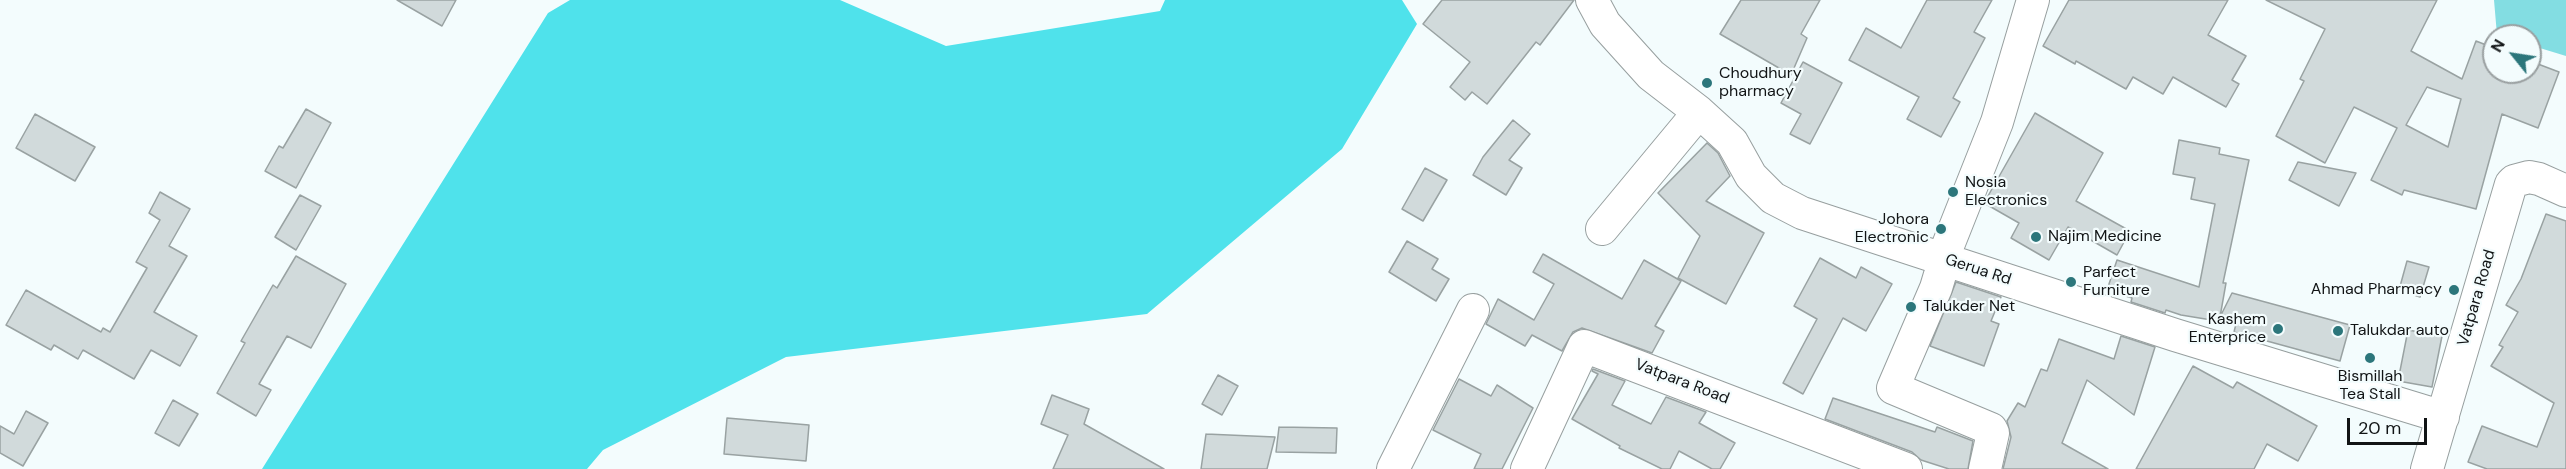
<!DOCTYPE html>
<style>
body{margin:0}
#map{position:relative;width:2566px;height:469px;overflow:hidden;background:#f3fcfd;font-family:"DM Sans",sans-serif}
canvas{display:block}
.north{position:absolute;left:2482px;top:24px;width:60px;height:60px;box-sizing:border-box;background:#f3fcfd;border:2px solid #999fa0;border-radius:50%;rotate:300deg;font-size:16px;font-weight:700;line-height:24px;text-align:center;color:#111415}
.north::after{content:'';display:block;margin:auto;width:21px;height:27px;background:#2c767b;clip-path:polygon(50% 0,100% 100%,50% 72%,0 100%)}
.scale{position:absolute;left:2347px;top:418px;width:80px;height:27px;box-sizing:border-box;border:3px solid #111415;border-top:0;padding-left:8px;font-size:18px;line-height:21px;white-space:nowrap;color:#111415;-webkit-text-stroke:4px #f3fcfd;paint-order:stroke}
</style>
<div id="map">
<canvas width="2566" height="469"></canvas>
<div class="north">N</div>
<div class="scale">20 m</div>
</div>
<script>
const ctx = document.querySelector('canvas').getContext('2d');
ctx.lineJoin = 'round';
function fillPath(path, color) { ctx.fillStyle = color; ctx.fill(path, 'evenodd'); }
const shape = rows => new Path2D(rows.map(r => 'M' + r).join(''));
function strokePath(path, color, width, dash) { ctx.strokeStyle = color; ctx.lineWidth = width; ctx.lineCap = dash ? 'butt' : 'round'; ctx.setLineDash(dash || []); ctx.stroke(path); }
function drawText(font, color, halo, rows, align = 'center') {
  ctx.font = font + ' "DM Sans",sans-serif'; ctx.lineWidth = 4.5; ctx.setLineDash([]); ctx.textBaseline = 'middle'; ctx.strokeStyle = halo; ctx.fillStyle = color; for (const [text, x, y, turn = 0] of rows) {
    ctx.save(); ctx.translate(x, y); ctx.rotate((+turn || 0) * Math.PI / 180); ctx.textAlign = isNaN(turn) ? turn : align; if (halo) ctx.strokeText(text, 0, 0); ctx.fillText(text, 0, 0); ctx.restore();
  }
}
fillPath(shape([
 [2494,0,2566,0,2566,56,2530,45,2530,36,2497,35]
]), '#83dde2');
fillPath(shape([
 [570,0,840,0,946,46,1160,11,1165,0,1402,0,1417,24,1342,149,1147,314,786,357,603,450,587,469,262,469,548,13]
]), '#4fe2eb');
const building = shape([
 [397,0,456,0,442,26,397,0],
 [1442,0,1574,0,1540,45,1536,42,1487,104,1472,92,1465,100,1450,87,1470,62,1423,24,1442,0],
 [1741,0,1820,0,1801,34,1807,38,1791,75,1720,34,1741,0],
 [1927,0,1992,0,1974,32,1985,38,1953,98,1960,102,1941,137,1907,119,1919,97,1849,60,1866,28,1901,48,1927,0],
 [2069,0,2228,0,2208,35,2246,56,2232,80,2239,84,2226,107,2173,77,2163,94,2133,77,2126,89,2076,61,2075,64,2043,46,2069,0],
 [2266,0,2437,0,2411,51,2462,79,2476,41,2494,48,2494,72,2530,72,2530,61,2559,72,2538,128,2502,114,2476,209,2404,190,2402,195,2371,180,2397,128,2354,107,2325,163,2276,136,2304,81,2300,79,2325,29,2266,0],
 [2427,87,2461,99,2448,147,2406,125,2427,87],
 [1803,62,1842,83,1810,144,1790,134,1801,114,1781,103,1803,62],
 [306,109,331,123,296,188,265,171,279,146,283,148,306,109],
 [2035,113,2103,153,2076,201,2130,231,2117,255,2068,227,2049,260,2011,238,2019,223,1984,203,2035,113],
 [35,114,95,147,75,181,16,148,35,114],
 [1513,120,1530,134,1509,160,1522,168,1506,195,1473,175,1483,157,1513,120],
 [2179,140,2220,148,2219,154,2249,160,2223,283,2226,283,2220,317,2232,293,2350,325,2340,361,2234,332,2236,324,2181,315,2166,310,2165,313,2131,302,2132,298,2107,290,2117,260,2199,287,2215,204,2191,199,2195,178,2173,174,2179,140],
 [1707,143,1718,153,1730,176,1706,201,1764,233,1726,304,1678,278,1700,236,1658,193,1707,143],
 [2298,162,2356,173,2339,206,2289,180,2298,162],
 [1425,168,1447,180,1423,221,1402,209,1425,168],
 [160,192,190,209,169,246,187,256,154,312,197,336,180,366,151,350,134,379,83,350,78,359,54,345,51,350,6,325,26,290,101,332,103,328,110,332,147,268,136,262,160,220,149,213,160,192],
 [300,195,321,206,296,250,275,237,300,195],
 [2546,214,2566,221,2566,469,2487,469,2468,462,2482,426,2537,447,2554,403,2491,366,2503,347,2499,345,2518,312,2506,305,2521,279,2546,214],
 [1407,241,1438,259,1432,269,1449,279,1436,301,1389,272,1407,241],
 [1543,254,1622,299,1644,260,1681,281,1655,326,1664,331,1652,353,1582,328,1573,332,1562,351,1532,335,1525,346,1486,324,1498,299,1534,320,1554,284,1533,272,1543,254],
 [296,256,346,284,311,348,287,336,259,384,271,390,256,416,217,393,245,343,241,341,273,285,277,288,296,256],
 [1820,258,1856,278,1861,267,1892,284,1866,331,1843,318,1803,394,1783,383,1817,319,1794,306,1820,258],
 [2407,261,2429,267,2420,297,2399,290,2407,261],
 [1956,282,2001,297,1991,321,1999,324,1984,366,1930,346,1956,282],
 [2408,330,2442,336,2432,387,2398,381,2408,330],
 [2121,336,2155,347,2134,415,2087,380,2062,443,2108,469,2003,469,2011,437,2007,421,2018,403,2025,407,2041,369,2047,371,2059,339,2114,359,2121,336],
 [2193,366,2233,388,2237,382,2317,426,2298,461,2267,444,2254,469,2136,469,2193,366],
 [1593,369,1625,381,1612,405,1651,424,1666,397,1706,412,1699,423,1735,443,1720,469,1712,469,1679,451,1670,469,1662,469,1619,448,1620,446,1572,419,1598,374,1592,371,1593,369],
 [1218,375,1238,386,1222,415,1202,404,1218,375],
 [1459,379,1491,396,1497,385,1533,408,1502,469,1474,469,1481,454,1433,430,1459,379],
 [1052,395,1089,409,1084,424,1164,469,1053,469,1068,435,1041,424,1052,395],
 [1833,398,1935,432,1937,427,1973,441,1968,469,1949,469,1921,460,1912,452,1825,419,1833,398],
 [173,400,198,414,179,446,155,433,173,400],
 [26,411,48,423,23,466,0,453,0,426,14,434,26,411],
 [727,418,809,425,806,461,724,454,727,418],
 [1279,427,1337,428,1336,453,1276,452,1279,427],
 [1206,434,1275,437,1267,469,1201,469,1206,434]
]);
fillPath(building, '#d1dadb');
strokePath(building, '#99a2a2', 1.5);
const minor = shape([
 [1592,0,1605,24,1651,75,1699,112,1732,142,1751,176,1773,198,1802,213,2175,335,2443,417],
 [1602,229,1699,112],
 [1393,469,1473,310],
 [1527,469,1584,346,1906,469],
 [1985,469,1993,433,1991,429,1893,388,1936,288,1942,268,1943,258,1997,122,2033,0],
 [2427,469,2511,184,2514,181,2529,177,2539,179,2566,191]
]);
strokePath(minor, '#979f9f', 34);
strokePath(minor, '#fff', 32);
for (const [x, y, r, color] of [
 [1707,83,6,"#2c767b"],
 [1953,192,6,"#2c767b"],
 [1941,229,6,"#2c767b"],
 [2036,237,6,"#2c767b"],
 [2071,282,6,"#2c767b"],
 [2454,290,6,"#2c767b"],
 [1911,307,6,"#2c767b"],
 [2278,329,6,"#2c767b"],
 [2338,331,6,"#2c767b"],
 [2370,358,6,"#2c767b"]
]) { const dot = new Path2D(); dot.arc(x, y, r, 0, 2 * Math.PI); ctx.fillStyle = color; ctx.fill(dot); strokePath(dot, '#f3fcfd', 2); }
drawText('16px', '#111415', '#f3fcfd', [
 ["Choudhury",1719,74],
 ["pharmacy",1719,92],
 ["Nosia",1965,183],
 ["Electronics",1965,201],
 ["Johora",1929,220,"right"],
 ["Electronic",1929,238,"right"],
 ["Najim Medicine",2048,237],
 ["Parfect",2083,273],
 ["Furniture",2083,291],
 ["Ahmad Pharmacy",2442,290,"right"],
 ["Talukder Net",1923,307],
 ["Kashem",2266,320,"right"],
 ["Enterprice",2266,338,"right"],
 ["Talukdar auto",2350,331],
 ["Bismillah",2370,377,"center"],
 ["Tea Stall",2370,395,"center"]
], 'left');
drawText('16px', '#111415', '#f3fcfd', [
 ["Gerua Rd",1978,270,18],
 ["Vatpara Road",2477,298,-74],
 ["Vatpara Road",1682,382,21]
]);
</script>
